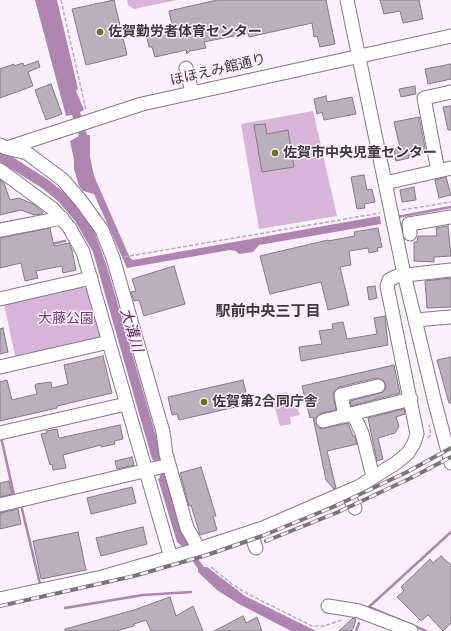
<!DOCTYPE html>
<meta charset="utf-8">
<style>
body{margin:0}
canvas{display:block;background:#fbf0fb}
</style>
<canvas width="451" height="631"></canvas>
<script>
const ctx = document.querySelector('canvas').getContext('2d');
ctx.lineJoin = 'round';
function fillPath(path, color) { ctx.fillStyle = color; ctx.fill(path, 'evenodd'); }
const shape = rows => new Path2D(rows.map(r => 'M' + r).join(''));
function strokePath(path, color, width, dash) { ctx.strokeStyle = color; ctx.lineWidth = width; ctx.lineCap = dash ? 'butt' : 'round'; ctx.setLineDash(dash || []); ctx.stroke(path); }
function drawText(font, color, halo, rows, align = 'center') {
  ctx.font = font + ' "PT Sans","Noto Sans JP",sans-serif'; ctx.lineWidth = 3; ctx.setLineDash([]); ctx.textBaseline = 'middle'; ctx.strokeStyle = halo; ctx.fillStyle = color; for (const [text, x, y, turn = 0] of rows) {
    ctx.save(); ctx.translate(x, y); ctx.rotate((+turn || 0) * Math.PI / 180); ctx.textAlign = isNaN(turn) ? turn : align; if (halo) ctx.strokeText(text, 0, 0); ctx.fillText(text, 0, 0); ctx.restore();
  }
}
fillPath(shape([
 [127,0,177,0,134,9,128,5],
 [313,111,337,216,259,229,241,124],
 [83,287,90,291,103,336,99,341,16,360,4,304],
 [286,392,293,398,300,415,290,417,291,424,280,426,272,396]
]), '#d8b4db');
fillPath(shape([
 [35,0,57,0,78,89,76,91,84,110,80,112,87,135,90,135,90,157,94,176,130,258,133,260,380,216,381,224,259,245,253,252,239,254,236,251,230,250,127,268,94,194,83,191,79,186,74,169,74,160,70,141,79,136,72,115,66,116],
 [0,149,47,179,66,194,83,214,95,233,107,267,162,457,160,459,165,475,168,477,190,543,189,547,204,567,207,567,245,596,316,631,291,631,239,604,217,590,198,572,198,569,184,548,177,542,158,479,160,477,155,461,152,459,93,252,75,221,59,202,42,188,0,162]
]), '#ad85b0');
strokePath(shape([
 [397,217,451,207],
 [52,244,65,241],
 [1,437,14,495],
 [21,505,40,584],
 [65,608,143,595,191,592],
 [407,623,369,607,451,532],
 [412,625,426,631],
 [356,631,359,623]
]), '#ad85b0', 2.5);
const building = shape([
 [114,0,127,55,86,65,72,9,114,0],
 [217,0,326,0,335,44,320,47,317,36,314,37,312,23,249,37,248,33,204,42,206,48,190,51,187,54,186,50,155,57,152,47,149,47,147,38,150,37,150,35,173,30,169,11,217,0],
 [380,0,419,0,423,19,403,23,400,11,384,14,380,0],
 [38,61,40,67,28,72,33,86,0,98,0,69,14,64,14,66,23,63,24,66,38,61],
 [451,64,451,79,428,84,425,69,451,64],
 [51,84,62,114,46,120,35,90,51,84],
 [415,86,416,94,401,97,399,89,415,86],
 [326,96,327,102,352,97,356,114,324,120,322,112,317,114,314,99,326,96],
 [451,106,451,130,448,130,443,107,451,106],
 [419,117,426,153,408,156,409,158,396,161,394,149,400,148,394,122,419,117],
 [265,124,267,134,288,130,294,167,262,172,254,125,265,124],
 [364,175,367,190,372,189,375,202,364,204,365,208,357,209,351,177,364,175],
 [446,177,451,195,439,198,435,180,446,177],
 [0,180,4,183,10,200,19,198,33,204,43,212,42,214,34,215,21,210,0,215,0,180],
 [414,187,416,200,402,202,400,190,414,187],
 [448,226,451,256,434,257,434,262,414,261,414,242,417,242,418,236,437,236,436,228,448,226],
 [50,228,54,246,69,243,72,250,76,270,63,273,62,266,36,271,38,278,25,281,21,263,0,268,0,238,50,228],
 [378,228,382,247,377,248,378,251,369,253,368,248,349,251,351,265,340,267,349,305,328,310,321,282,270,294,260,256,328,240,328,241,355,236,354,232,378,228],
 [174,266,185,304,144,316,139,300,134,301,131,292,136,291,132,279,174,266],
 [451,278,451,307,427,308,425,281,451,278],
 [375,286,377,298,369,300,367,287,375,286],
 [385,316,388,345,301,361,299,347,322,344,319,331,333,329,332,324,343,322,347,339,377,334,374,318,385,316],
 [3,328,8,352,0,354,0,329,3,328],
 [103,356,112,393,57,406,57,408,0,421,0,382,7,380,12,400,37,394,35,386,36,384,51,382,52,388,68,384,64,365,103,356],
 [451,357,451,403,449,403,437,360,451,357],
 [394,365,400,393,351,406,350,401,383,392,386,388,384,381,376,378,339,387,333,393,336,410,321,413,315,418,315,423,321,429,348,423,353,436,355,436,357,444,327,451,336,488,334,489,326,480,313,417,310,418,302,386,394,365],
 [243,380,246,392,237,394,240,406,179,420,177,414,172,415,168,397,243,380],
 [404,409,405,414,396,417,399,426,395,433,378,438,383,459,377,461,368,418,404,409],
 [120,425,123,439,114,441,115,444,101,447,101,445,63,455,66,468,53,470,52,464,50,465,41,434,47,433,46,431,57,429,59,438,120,425],
 [132,457,134,465,117,469,115,461,132,457],
 [201,467,216,516,213,516,217,530,200,535,191,505,189,506,180,473,201,467],
 [9,481,12,494,0,497,0,483,9,481],
 [132,487,136,503,91,514,87,498,132,487],
 [18,509,21,524,0,529,0,513,18,509],
 [143,527,147,544,101,556,96,538,143,527],
 [78,532,86,570,41,579,33,541,78,532],
 [441,556,451,565,451,623,443,631,428,615,421,621,397,597,404,591,401,587,430,559,433,563,441,556],
 [170,597,176,616,193,606,203,631,151,631,146,620,134,624,134,626,116,631,65,631,65,629,134,610,170,597],
 [243,616,246,623,257,617,262,631,214,631,243,616],
 [353,618,356,619,353,629,351,631,339,631,353,618]
]);
fillPath(building, '#bab0bb');
strokePath(building, '#847a85', 1);
const minor = shape([
 [347,0,404,274,435,403,451,463],
 [186,68,192,92],
 [0,145,6,148,27,153,63,180,81,201,102,230,113,258,163,432,166,454,187,528,199,549],
 [7,148,142,104,451,36],
 [0,170,53,209,69,227,83,252,171,558],
 [438,171,424,98,451,92],
 [385,183,451,168],
 [0,230,62,218],
 [410,234,409,224,451,217],
 [0,299,91,278],
 [415,320,451,317],
 [0,367,109,342],
 [353,414,362,433,373,477],
 [345,416,341,395,378,386],
 [323,421,411,399],
 [0,433,126,404],
 [346,492,355,508],
 [0,505,169,465],
 [250,532,256,548],
 [0,599,102,577,199,549,263,528,358,487,396,463,408,453,414,443,417,434,387,286,389,280,397,276,451,270],
 [328,606,359,611,411,631]
]);
strokePath(minor, '#837984', 15);
strokePath(shape([
 [61,0,86,110],
 [402,210,451,202],
 [124,257,380,213],
 [428,438,431,434,429,425],
 [211,567,233,585,252,596,312,626,324,626,342,620]
]), '#b4abb4', 1.5, [4, 2]);
strokePath(minor, '#fff', 13);
const rail = shape([
 [266,541,336,513,411,478,451,457],
 [0,606,134,576,207,555,262,536,333,507,407,472,451,448]
]);
strokePath(rail, '#79737a', 4);
strokePath(rail, '#fbf0fb', 2.5, [8]);
for (const [x, y, r, color] of [
 [100,32,4,"#6b721a"],
 [275,153,4,"#6b721a"],
 [204,402,4,"#6b721a"]
]) { const dot = new Path2D(); dot.arc(x, y, r, 0, 2 * Math.PI); ctx.fillStyle = color; ctx.fill(dot); strokePath(dot, '#fbf0fb', 1.5); }
drawText('bold 14px', '#3e3a3f', '#fbf0fb', [
 ["佐賀勤労者体育センター",108,32],
 ["佐賀市中央児童センター",283,153],
 ["佐賀第2合同庁舎",212,402]
], 'left');
drawText('14px', '#3e3a3f', '#fbf0fb', [
 ["ほほえみ館通り",218,70,-13]
]);
drawText('14px', '#723e77', '#fbf0fb', [
 ["大藤公園",66,319]
]);
drawText('bold 15px', '#3e3a3f', '#fbf0fb', [
 ["駅前中央三丁目",268,312]
]);
drawText('italic 15px', '#633067', '#fbf0fb', [
 ["大溝川",131,330,73]
]);
</script>
